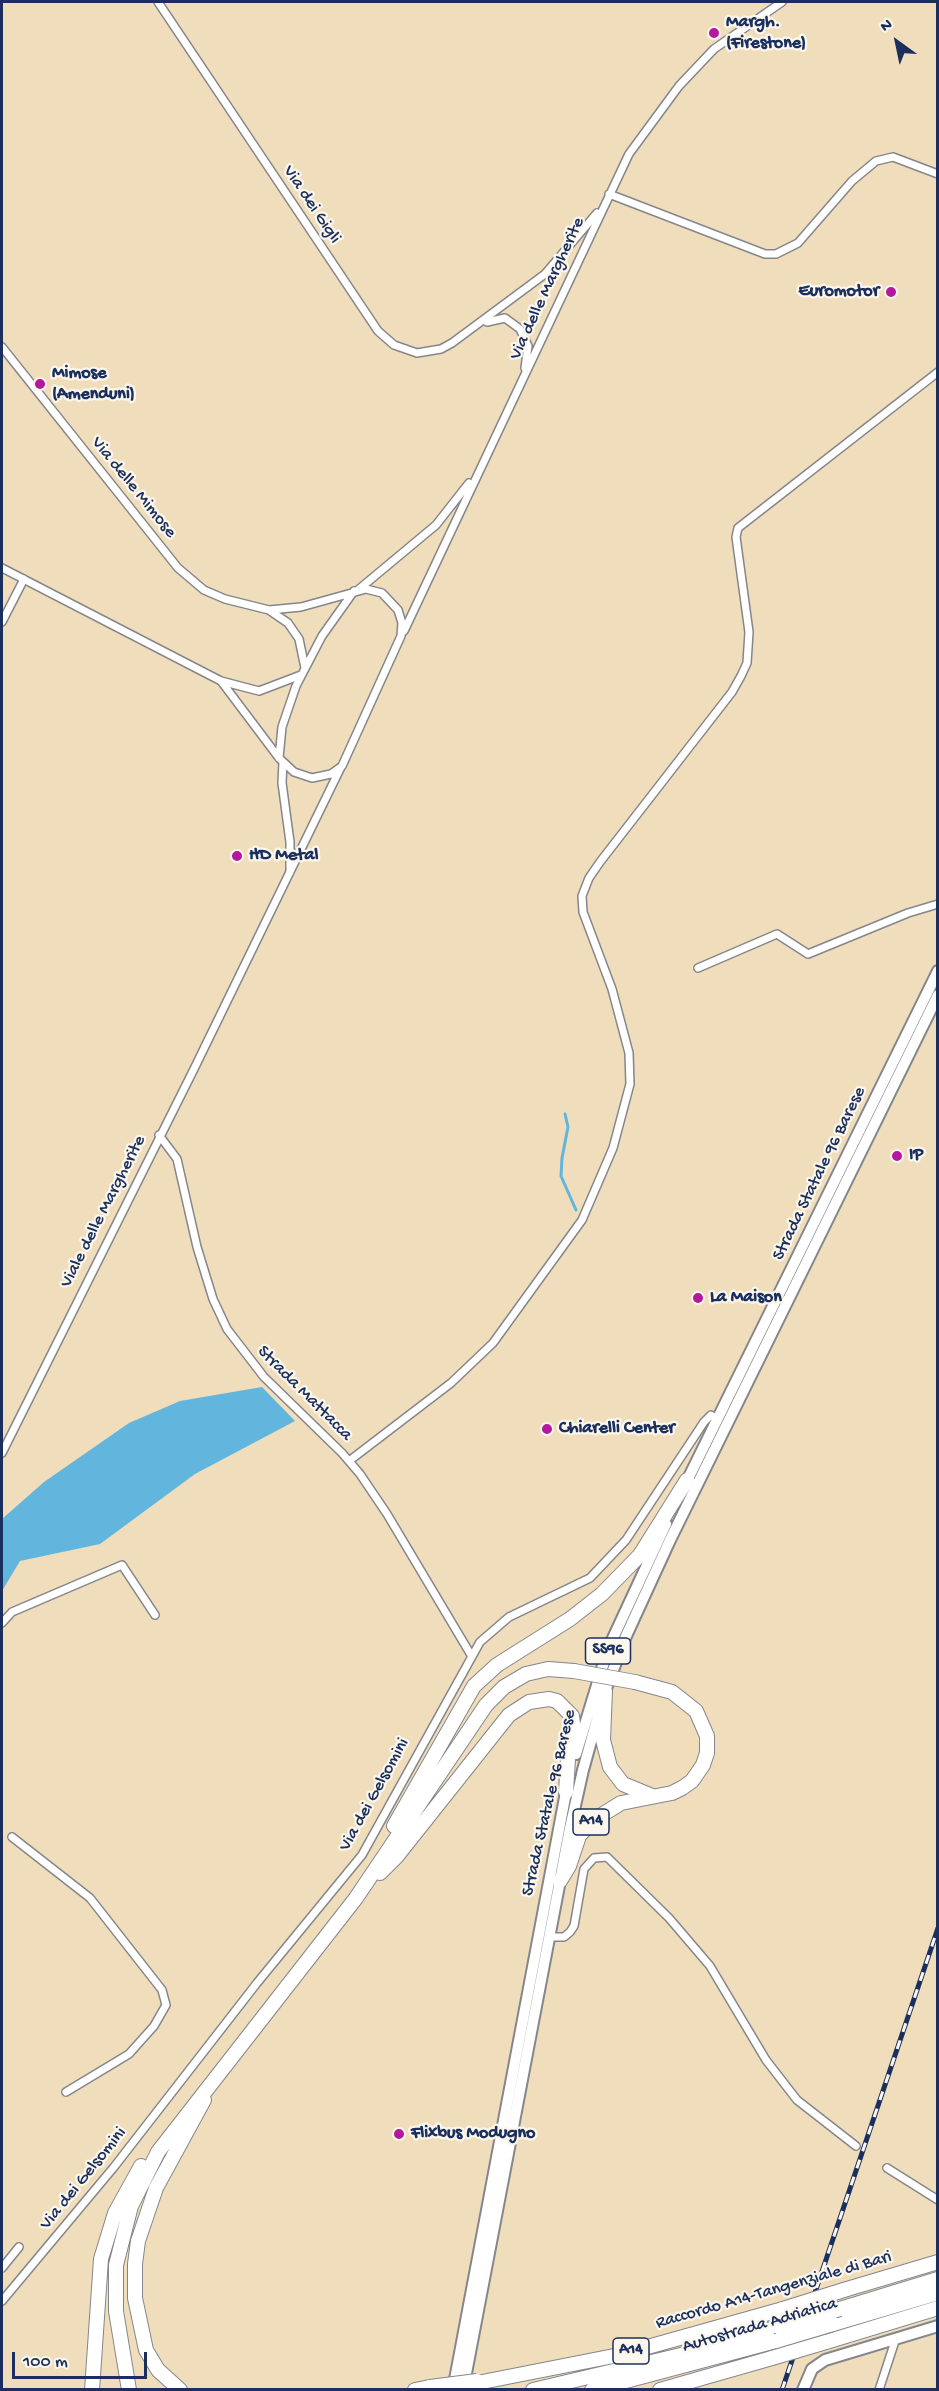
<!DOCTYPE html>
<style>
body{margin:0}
#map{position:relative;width:939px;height:2391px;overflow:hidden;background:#efddbb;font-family:"Gochi Hand",sans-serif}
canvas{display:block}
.frame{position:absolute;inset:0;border:3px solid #1b2f5e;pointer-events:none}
.north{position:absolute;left:867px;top:12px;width:60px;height:60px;-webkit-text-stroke:4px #fbf7ec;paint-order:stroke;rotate:327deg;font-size:16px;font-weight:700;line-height:24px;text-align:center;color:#1b2f5e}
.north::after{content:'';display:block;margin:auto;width:21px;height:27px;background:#1b2f5e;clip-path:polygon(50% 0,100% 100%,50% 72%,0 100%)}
.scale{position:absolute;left:12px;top:2352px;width:135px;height:27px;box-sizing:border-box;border:3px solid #1b2f5e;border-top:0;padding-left:8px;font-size:18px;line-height:21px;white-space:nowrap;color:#1b2f5e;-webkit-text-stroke:4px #fbf7ec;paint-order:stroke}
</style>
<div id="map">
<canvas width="939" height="2391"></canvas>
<div class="frame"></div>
<div class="north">N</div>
<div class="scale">100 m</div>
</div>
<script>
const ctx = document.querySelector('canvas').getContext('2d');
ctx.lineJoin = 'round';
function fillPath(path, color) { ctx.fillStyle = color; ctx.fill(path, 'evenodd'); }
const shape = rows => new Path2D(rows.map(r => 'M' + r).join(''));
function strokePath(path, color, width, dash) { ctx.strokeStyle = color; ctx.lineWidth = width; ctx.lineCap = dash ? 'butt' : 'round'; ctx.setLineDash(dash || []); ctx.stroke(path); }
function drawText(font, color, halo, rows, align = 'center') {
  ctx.font = font + ' "Gochi Hand",sans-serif'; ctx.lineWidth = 4.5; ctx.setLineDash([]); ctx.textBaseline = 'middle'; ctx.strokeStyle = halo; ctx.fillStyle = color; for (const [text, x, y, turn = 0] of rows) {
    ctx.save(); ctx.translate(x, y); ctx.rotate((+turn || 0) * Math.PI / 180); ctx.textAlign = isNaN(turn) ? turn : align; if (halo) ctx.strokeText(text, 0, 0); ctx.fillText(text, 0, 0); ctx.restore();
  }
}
fillPath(shape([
 [262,1387,295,1421,195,1474,100,1544,20,1561,2,1591,2,1519,44,1482,129,1423,180,1401]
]), '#62b6de');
strokePath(shape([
 [565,1114,568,1127,562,1158,561,1176,576,1210]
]), '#62b6de', 3);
const street = shape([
 [158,2,378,331,394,345,417,353,441,349,452,343,545,274,597,213],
 [609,194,765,254,776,254,798,243,852,181,876,161,893,157,938,174],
 [487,322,505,318,520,329,528,346,525,368],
 [2,347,178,568,204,590,225,599,269,610,301,607,366,589,382,593,398,610,402,623,401,636,342,766,331,774,312,778,294,772,279,758,221,681],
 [2,568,221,681,259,691,301,675],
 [358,590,436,525,469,483],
 [269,610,288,623,299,639,305,668],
 [2,622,24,579],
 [404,631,629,154,679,86,714,49,782,2],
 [279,758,282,727,296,686,322,636,354,591],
 [283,762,282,783,290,842,290,872],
 [698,968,777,934,808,954,908,913,938,904],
 [159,1135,177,1159,197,1247,213,1299,227,1329,264,1377,342,1453,360,1474,387,1514,471,1655],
 [2,1453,194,1069,341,767],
 [349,1461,451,1383,493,1343,582,1220,613,1148,630,1084,629,1053,612,989,583,912,582,896,589,878,600,862,732,692,741,676,747,663,749,632,736,537,738,528,938,372],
 [2,1623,12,1612,122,1565,155,1615],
 [12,1837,90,1898,162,1990,166,2005,154,2026,129,2054,66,2092],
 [549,1937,564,1937,570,1932,574,1926,584,1869,594,1858,607,1857,669,1918,710,1966,766,2060,797,2100,856,2146],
 [887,2168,938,2200],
 [2,2268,19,2247],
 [2,2301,114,2167,257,1983,362,1855,480,1642,509,1617,590,1578,626,1540,704,1422,711,1415,718,1419],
 [879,2390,896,2338]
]);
const secondary = shape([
 [803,2390,812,2369,825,2360,938,2326]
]);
const primary = shape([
 [685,1485,938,971],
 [576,1754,608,1649,666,1524],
 [463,2389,570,1828,583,1770,605,1691,626,1636,670,1540,938,995],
 [453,2390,567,1787]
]);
const highway = shape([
 [605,1691,603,1740,610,1767,623,1784,652,1796],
 [394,1826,474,1686,497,1665,570,1619,602,1594,640,1555,687,1480],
 [380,1873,397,1856,501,1725,509,1715,529,1702,549,1699,557,1701,572,1716,574,1732,568,1759,566,1792],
 [560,1881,569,1866,579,1836,592,1821,621,1803,672,1793,682,1788,692,1781,703,1765,707,1753,707,1736,696,1711,672,1692,635,1682],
 [847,2289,938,2262],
 [840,2309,938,2279],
 [833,2324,938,2293],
 [826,2342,938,2308],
 [477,2383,619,2355,783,2309],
 [92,2390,101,2259,115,2213,141,2166],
 [129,2390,116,2311,116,2265,131,2206,158,2152,356,1898,486,1705,504,1687,526,1674,548,1669,574,1671],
 [180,2390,158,2370,146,2350,135,2298,135,2264,138,2241,156,2188,204,2100],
 [415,2390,430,2387],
 [533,2390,681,2355,779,2327],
 [592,2390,776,2341],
 [660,2390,772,2358]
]);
strokePath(street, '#85868c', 10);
strokePath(secondary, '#85868c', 14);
strokePath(primary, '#85868c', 14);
strokePath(highway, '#85868c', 16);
strokePath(street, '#fff', 7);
strokePath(secondary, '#fff', 10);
strokePath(primary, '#fff', 10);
strokePath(highway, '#fff', 14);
const rail = shape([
 [782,2390,938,1928]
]);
strokePath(rail, '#1b2f5e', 5);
strokePath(rail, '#fbf7ec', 3, [9]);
const highwayBridge = shape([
 [574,1671,635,1682],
 [783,2309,847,2289],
 [779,2327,840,2309],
 [776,2341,833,2324],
 [772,2358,826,2342],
 [430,2387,477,2381]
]);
strokePath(highwayBridge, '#85868c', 16, []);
strokePath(highwayBridge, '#fff', 14);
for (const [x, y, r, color] of [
 [714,33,6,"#b5179e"],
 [891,292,6,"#b5179e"],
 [40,384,6,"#b5179e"],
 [237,856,6,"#b5179e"],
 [897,1156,6,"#b5179e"],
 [698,1298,6,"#b5179e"],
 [547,1429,6,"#b5179e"],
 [399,2134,6,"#b5179e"]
]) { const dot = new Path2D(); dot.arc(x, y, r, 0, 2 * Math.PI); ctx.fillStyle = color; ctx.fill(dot); strokePath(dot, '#fbf7ec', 2); }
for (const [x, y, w] of [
 [608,1651,45],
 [591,1822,36],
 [631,2351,36]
]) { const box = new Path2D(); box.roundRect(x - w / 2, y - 13, w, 26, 4.5); ctx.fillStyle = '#fbf7ec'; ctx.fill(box); strokePath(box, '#1b2f5e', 1.5); }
drawText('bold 16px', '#1b2f5e', null, [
 ["SS96",608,1651],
 ["A14",591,1822],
 ["A14",631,2351]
]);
drawText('bold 18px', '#1b2f5e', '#fbf7ec', [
 ["Margh.",726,23],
 ["(Firestone)",726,44],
 ["Euromotor",879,292,"right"],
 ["Mimose",52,374],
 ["(Amenduni)",52,395],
 ["HD Metal",249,856],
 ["IP",909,1156],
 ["La Maison",710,1298],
 ["Chiarelli Center",559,1429],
 ["Flixbus Modugno",411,2134]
], 'left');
drawText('18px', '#1b2f5e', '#fbf7ec', [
 ["Via dei Gigli",311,205,56],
 ["Via delle Margherite",548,289,-65],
 ["Via delle Mimose",133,488,51],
 ["Strada Statale 96 Barese",820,1174,-64],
 ["Viale delle Margherite",104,1212,-63],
 ["Strada Mattacca",304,1394,45],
 ["Via dei Gelsomini",375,1795,-61],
 ["Strada Statale 96 Barese",550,1803,-77],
 ["Via dei Gelsomini",84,2179,-51],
 ["Raccordo A14-Tangenziale di Bari",774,2291,-16],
 ["Autostrada Adriatica",760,2326,-16]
]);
</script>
